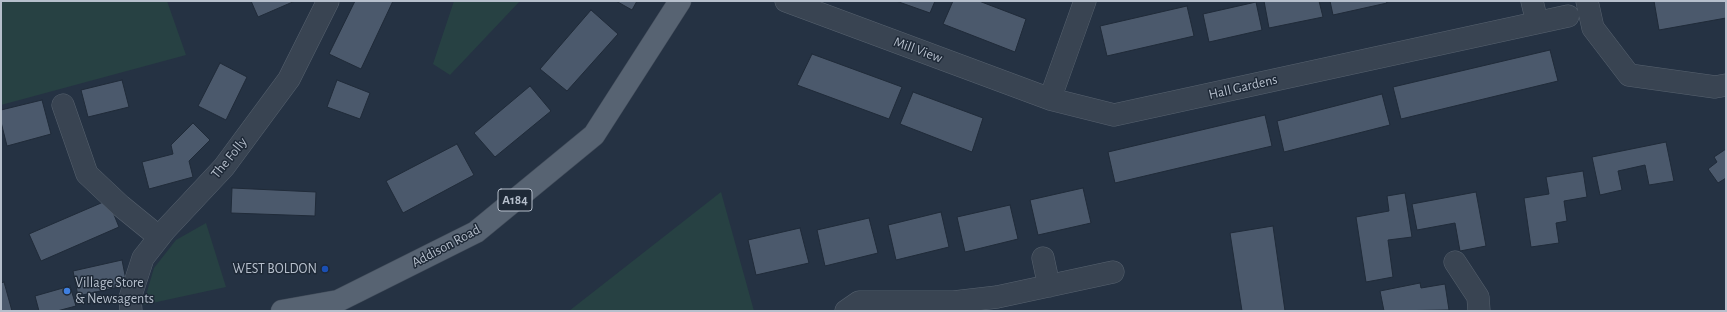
<!DOCTYPE html>
<style>
body{margin:0}
#map{position:relative;width:1727px;height:312px;overflow:hidden;background:#253243;font-family:"Alegreya Sans",sans-serif}
canvas{display:block}
.frame{position:absolute;inset:0;border:2px solid #b6bfcc;pointer-events:none}
</style>
<div id="map">
<canvas width="1727" height="312"></canvas>
<div class="frame"></div>
</div>
<script>
const ctx = document.querySelector('canvas').getContext('2d');
ctx.lineJoin = 'round';
function fillPath(path, color) { ctx.fillStyle = color; ctx.fill(path, 'evenodd'); }
const shape = rows => new Path2D(rows.map(r => 'M' + r).join(''));
function strokePath(path, color, width, dash) { ctx.strokeStyle = color; ctx.lineWidth = width; ctx.lineCap = dash ? 'butt' : 'round'; ctx.setLineDash(dash || []); ctx.stroke(path); }
function drawText(font, color, halo, rows, align = 'center') {
  ctx.font = font + ' "Alegreya Sans",sans-serif'; ctx.lineWidth = 3; ctx.setLineDash([]); ctx.textBaseline = 'middle'; ctx.strokeStyle = halo; ctx.fillStyle = color; for (const [text, x, y, turn = 0] of rows) {
    ctx.save(); ctx.translate(x, y); ctx.rotate((+turn || 0) * Math.PI / 180); ctx.textAlign = isNaN(turn) ? turn : align; if (halo) ctx.strokeText(text, 0, 0); ctx.fillText(text, 0, 0); ctx.restore();
  }
}
fillPath(shape([
 [1,1,167,1,186,55,1,105],
 [454,1,520,1,450,75,433,64],
 [721,192,754,311,569,311],
 [206,223,226,287,143,305,154,268,176,240]
]), '#274143');
const building = shape([
 [251,1,295,1,258,17,251,1],
 [355,1,393,1,361,69,329,54,355,1],
 [616,1,637,1,632,10,616,1],
 [896,1,935,1,930,13,896,1],
 [953,1,979,1,1026,19,1015,52,943,24,953,1],
 [1264,1,1319,1,1323,17,1269,28,1264,1],
 [1330,1,1386,1,1387,3,1333,15,1330,1],
 [1654,1,1726,1,1726,18,1659,30,1654,1],
 [1256,2,1262,30,1209,42,1203,14,1256,2],
 [1187,6,1194,36,1107,56,1100,26,1187,6],
 [591,10,618,34,567,91,540,69,591,10],
 [1550,50,1558,81,1401,119,1393,87,1550,50],
 [812,54,902,87,889,119,797,85,812,54],
 [220,63,247,77,226,120,198,106,220,63],
 [122,80,129,107,88,117,81,90,122,80],
 [337,80,370,93,360,119,327,107,337,80],
 [530,86,551,111,495,157,474,133,530,86],
 [913,92,983,118,972,152,900,124,913,92],
 [1382,94,1390,125,1284,152,1277,121,1382,94],
 [42,100,51,134,7,146,1,122,1,110,42,100],
 [1265,115,1272,146,1115,183,1108,152,1265,115],
 [193,123,210,140,189,161,193,177,149,189,142,162,173,154,171,145,193,123],
 [1666,142,1674,181,1649,185,1645,165,1618,171,1622,190,1600,195,1592,157,1666,142],
 [457,144,474,175,403,213,386,181,457,144],
 [1726,149,1726,178,1718,183,1708,169,1717,162,1714,157,1726,149],
 [1583,171,1587,197,1564,201,1567,221,1556,223,1559,243,1531,247,1524,198,1549,194,1546,177,1583,171],
 [232,188,316,192,315,216,231,213,232,188],
 [1083,188,1091,223,1038,235,1030,200,1083,188],
 [1476,192,1486,246,1460,251,1455,223,1417,230,1412,204,1476,192],
 [1405,193,1412,237,1388,240,1393,277,1366,282,1356,217,1389,211,1387,196,1405,193],
 [108,200,119,227,41,261,29,234,108,200],
 [1010,205,1018,239,965,252,957,217,1010,205],
 [941,212,949,247,896,260,888,225,941,212],
 [869,218,878,253,825,266,817,230,869,218],
 [1273,226,1285,311,1242,311,1230,233,1273,226],
 [800,228,809,263,756,275,748,240,800,228],
 [122,260,127,285,78,296,73,271,122,260],
 [4,282,12,311,1,311,1,283,4,282],
 [1420,283,1421,288,1445,284,1449,310,1384,311,1380,291,1420,283],
 [70,286,76,306,57,311,39,311,35,296,70,286]
]);
fillPath(building, '#4b596c');
strokePath(building, '#202b39', 1);
const minor = shape([
 [786,1,1050,99],
 [1085,1,1050,99,1114,115,1568,16],
 [1532,1,1537,22],
 [1587,1,1593,28,1629,75,1715,87,1726,85],
 [63,105,87,174,121,206,159,237],
 [1043,258,1049,286],
 [1455,262,1478,297,1479,311],
 [131,311,130,298,143,258,165,230,224,167,289,79,328,1],
 [846,311,859,302,954,302,997,297,1113,272]
]);
const major = shape([
 [282,311,338,301,476,232,594,135,680,1]
]);
strokePath(minor, '#57626f', 23);
strokePath(major, '#434d5b', 23);
strokePath(minor, '#394452', 22);
strokePath(major, '#576372', 22);
for (const [x, y, r, color] of [
 [325,269,4,"#1a4fb4"],
 [67,291,4,"#3f7fe0"]
]) { const dot = new Path2D(); dot.arc(x, y, r, 0, 2 * Math.PI); ctx.fillStyle = color; ctx.fill(dot); strokePath(dot, '#1e2937', 1.5); }
for (const [x, y, w] of [
 [515,200,34]
]) { const box = new Path2D(); box.roundRect(x - w / 2, y - 11, w, 22, 3); ctx.fillStyle = '#1e2937'; ctx.fill(box); strokePath(box, '#b6bfcc', 1); }
drawText('bold 13px', '#b6bfcc', null, [
 ["A184",515,200]
]);
drawText('14px', '#b6bfcc', '#1e2937', [
 ["Mill View",918,50,20],
 ["Hall Gardens",1243,87,-13],
 ["The Folly",229,158,-51],
 ["Addison Road",446,246,-28]
]);
drawText('14px', '#b6bfcc', '#1e2937', [
 ["WEST BOLDON",317,269],
 ["Village Store",75,283,"left"],
 ["& Newsagents",75,299,"left"]
], 'right');
</script>
